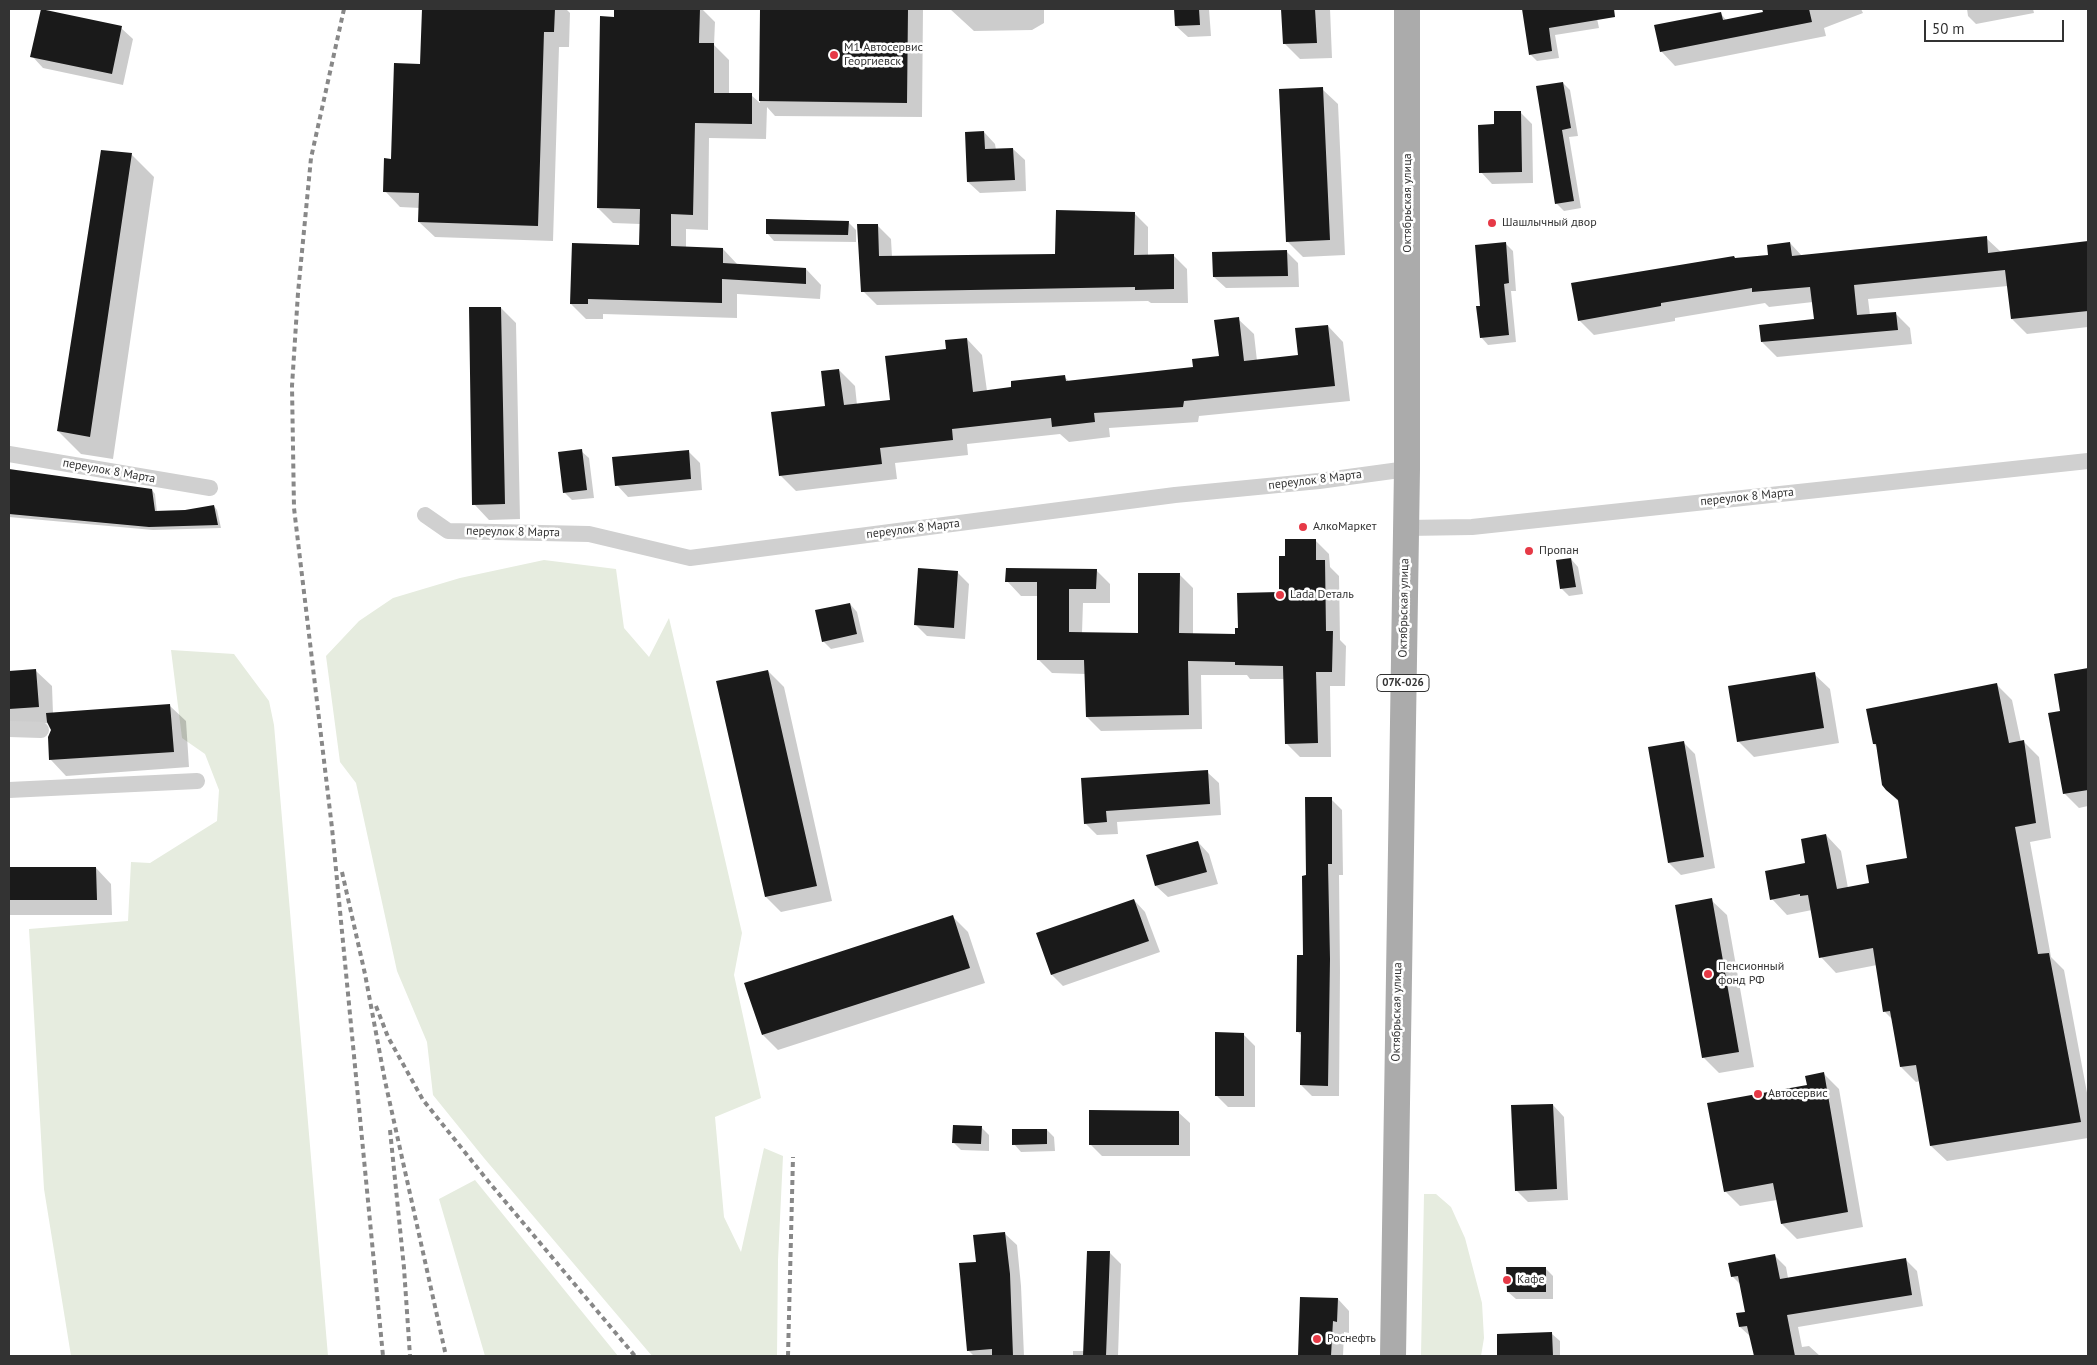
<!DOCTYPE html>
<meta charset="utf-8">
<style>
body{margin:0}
#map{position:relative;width:2097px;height:1365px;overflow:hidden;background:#fff;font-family:"PT Sans",sans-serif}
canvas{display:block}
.frame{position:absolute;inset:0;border:10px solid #333;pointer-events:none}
.scale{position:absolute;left:1924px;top:20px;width:140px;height:22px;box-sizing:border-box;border:2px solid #333;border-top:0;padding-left:6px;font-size:15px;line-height:18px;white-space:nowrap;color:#333;-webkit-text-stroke:4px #fff;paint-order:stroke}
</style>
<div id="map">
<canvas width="2097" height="1365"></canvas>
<div class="frame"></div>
<div class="scale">50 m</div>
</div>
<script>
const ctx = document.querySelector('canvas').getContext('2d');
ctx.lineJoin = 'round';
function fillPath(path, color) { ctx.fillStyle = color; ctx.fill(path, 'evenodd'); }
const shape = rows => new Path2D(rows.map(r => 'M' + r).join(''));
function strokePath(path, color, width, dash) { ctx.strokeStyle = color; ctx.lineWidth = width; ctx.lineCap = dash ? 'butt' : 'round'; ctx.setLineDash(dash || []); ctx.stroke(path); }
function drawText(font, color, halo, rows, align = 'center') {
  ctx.font = font + ' "PT Sans",sans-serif'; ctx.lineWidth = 5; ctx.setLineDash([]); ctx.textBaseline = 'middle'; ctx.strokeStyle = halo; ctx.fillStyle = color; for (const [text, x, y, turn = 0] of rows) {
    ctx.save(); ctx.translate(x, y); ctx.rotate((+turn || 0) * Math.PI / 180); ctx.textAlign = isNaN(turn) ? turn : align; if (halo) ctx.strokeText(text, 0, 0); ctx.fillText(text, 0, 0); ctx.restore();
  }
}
fillPath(shape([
 [544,560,616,569,624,628,649,657,669,618,742,933,734,975,761,1098,715,1117,724,1217,741,1252,764,1148,783,1156,778,1260,777,1356,652,1356,484,1158,433,1095,427,1042,397,971,356,783,340,762,326,656,359,621,393,598,460,578],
 [171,650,234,654,269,701,274,725,328,1356,71,1356,44,1189,29,929,128,921,131,862,150,863,217,821,219,790,205,754,182,738],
 [475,1180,618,1356,485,1356,439,1199],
 [1424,1194,1436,1194,1451,1207,1465,1238,1482,1303,1484,1338,1481,1356,1421,1356]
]), '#e6ecdf');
fillPath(shape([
 [423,9,566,9,570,13,569,47,559,47,553,241,435,237,419,222,420,208,400,207,385,191,421,65],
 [615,9,702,9,715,22,714,45,729,60,729,94,751,95,760,103,761,9,923,9,922,117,775,116,767,107,766,139,709,138,708,230,686,229,686,248,723,249,738,265,806,269,821,285,820,299,737,294,737,318,603,314,603,319,586,319,571,304,640,247,640,224,613,223,598,208],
 [950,9,1044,9,1044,23,1032,30,974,31],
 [1175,9,1209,9,1211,36,1188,37,1176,26],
 [1282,9,1330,9,1332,58,1300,59,1284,43],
 [1523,9,1595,9,1599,28,1555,35,1559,58,1537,61,1530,54],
 [1764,9,1863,9,1861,9,1863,13,1824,28,1826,36,1675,66,1661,51,1721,14,1727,21,1765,13],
 [1967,9,2033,9,2034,13,1976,24,1968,16],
 [121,28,133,39,123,85,43,68,32,56],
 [1563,83,1570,90,1578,136,1569,137,1581,208,1564,211,1556,203],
 [1322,89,1338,104,1345,255,1303,257,1287,241],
 [1520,112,1532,124,1533,183,1492,184,1481,172,1496,126],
 [984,132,995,144,996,150,1013,149,1025,160,1026,191,980,193,968,182],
 [131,154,154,177,113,459,81,454,58,431],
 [1134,213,1148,227,1148,256,1173,255,1187,269,1188,303,1151,303,1148,301,877,305,863,291,877,225,891,239,892,257,1057,255],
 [848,222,856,230,856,242,774,241,767,233],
 [1986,238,2001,252,2088,242,2088,327,2027,334,2012,319,2008,286,1868,299,1870,315,1895,313,1910,328,1912,344,1777,357,1762,342,1815,321,1813,302,1769,307,1765,303,1675,318,1675,321,1594,335,1579,320,1736,260,1769,256,1790,243,1802,256],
 [1506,244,1513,251,1516,291,1511,291,1516,342,1488,345,1481,337,1481,307],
 [1287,252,1298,263,1299,287,1226,288,1214,277],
 [501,308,516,323,520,519,489,520,474,504],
 [1238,319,1254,334,1257,361,1300,356,1328,326,1343,342,1350,401,1199,416,1198,422,1109,428,1110,437,1069,442,1060,434,967,444,968,455,895,463,897,479,796,491,780,475,826,407,839,370,855,386,857,405,891,401,947,350,967,339,982,355,987,391,1013,388,1064,377,1070,382,1194,368,1220,358],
 [581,451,589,458,594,498,572,500,565,493],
 [688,451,700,463,702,490,628,497,617,485],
 [9,471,152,490,155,494,157,512,185,511,214,506,217,510,221,528,153,530,9,517],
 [1315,540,1329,554,1330,567,1339,576,1340,640,1346,646,1345,686,1330,686,1331,757,1300,757,1286,743,1285,679,1250,679,1247,675,1201,675,1202,729,1101,731,1087,717,1086,674,1052,673,1038,659,1038,596,1021,596,1007,581,1096,570,1110,584,1110,603,1083,603,1082,633,1139,634,1179,574,1193,588,1193,635,1236,635,1281,594,1287,557],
 [1571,559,1578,567,1583,594,1569,596,1562,589],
 [957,572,969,584,965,639,927,636,915,624],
 [850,604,857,612,864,642,831,649,823,641],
 [2088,669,2088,806,2079,808,2064,793,2061,712,2055,675],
 [36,671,52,686,53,714,170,706,186,721,189,767,66,776,51,760,52,730,49,723,9,726,9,672],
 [768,671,784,687,832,901,781,912,766,897],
 [1814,674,1830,689,1839,743,1754,757,1738,741],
 [1997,685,2012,700,2021,742,2024,742,2039,757,2051,838,2030,842,2051,957,2064,970,2088,1098,2088,1138,1947,1161,1931,1146,1920,1081,1916,1082,1901,1067,1893,1020,1885,1012,1877,965,1836,973,1821,957,1812,910,1787,915,1772,899,1807,864,1826,835,1841,851,1848,888,1870,884,1908,859,1900,803,1887,790,1877,747,1874,744],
 [1683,742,1695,754,1715,868,1681,875,1669,863,1649,748],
 [1207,772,1219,783,1221,815,1117,822,1118,834,1097,835,1085,823,1083,780],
 [1331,799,1342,810,1343,875,1339,875,1340,971,1339,1096,1312,1096,1301,1085,1302,1036,1298,1032,1305,956,1307,877],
 [1198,842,1209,854,1218,884,1168,897,1156,886],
 [9,868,96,868,111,884,112,915,9,915],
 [1134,900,1145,912,1160,952,1063,986,1052,975,1037,934],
 [1711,900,1727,915,1754,1067,1719,1073,1703,1057],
 [952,916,968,932,985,983,778,1050,763,1035],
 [1243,1034,1255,1046,1255,1107,1228,1107,1217,1096],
 [1824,1074,1839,1089,1863,1227,1797,1239,1782,1224,1777,1200,1740,1206,1725,1191,1808,1086],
 [1553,1105,1564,1117,1568,1200,1528,1202,1516,1190],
 [1178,1112,1190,1123,1190,1156,1102,1156,1090,1144],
 [982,1128,989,1135,989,1151,961,1150,953,1142],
 [1047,1130,1054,1137,1055,1151,1021,1152,1014,1144],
 [1005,1234,1017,1245,1021,1286,1024,1356,974,1356,968,1350,978,1263],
 [1110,1253,1121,1264,1118,1356,1073,1356,1073,1351,1084,1351],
 [1774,1255,1786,1267,1788,1278,1905,1259,1917,1271,1923,1306,1798,1327,1802,1347,1809,1346,1820,1356,1755,1356,1751,1337,1740,1327,1746,1312,1741,1285,1732,1276],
 [1545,1268,1553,1276,1553,1299,1516,1299,1508,1292],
 [1302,1298,1338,1299,1349,1311,1349,1333,1344,1332,1343,1356,1299,1356],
 [1552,1334,1560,1341,1560,1356,1499,1356,1498,1335]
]), '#0003');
fillPath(shape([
 [41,9,122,26,112,74,30,57],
 [422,9,555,9,554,32,544,32,538,226,418,222,419,193,383,192,384,158,391,159,394,63,420,64],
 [614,9,700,9,699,43,714,43,714,93,752,93,752,124,695,123,693,215,671,214,671,246,723,248,723,263,806,268,806,284,722,279,722,303,588,299,588,304,570,304,572,243,639,245,640,209,597,208,600,16,614,17],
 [760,9,908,9,907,103,759,101],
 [1174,9,1199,9,1200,25,1175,26],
 [1281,9,1315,9,1317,43,1283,44],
 [1522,9,1614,9,1615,17,1549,28,1552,51,1529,55],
 [1762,9,1809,9,1812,22,1660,52,1654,25,1721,12,1723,20,1763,12],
 [1563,82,1571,128,1562,130,1574,201,1555,204,1536,86],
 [1323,87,1330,240,1286,242,1279,89],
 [1494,111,1521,111,1522,172,1479,173,1478,125,1494,124],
 [984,131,985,149,1013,148,1015,180,967,182,965,132],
 [101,150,132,153,90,437,57,431],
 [1056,210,1135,212,1134,255,1174,254,1174,289,1135,290,1135,287,861,292,857,224,878,224,879,256,1055,254],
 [766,219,849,221,848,235,766,234],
 [1987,236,1988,253,2088,241,2088,311,2011,319,2005,270,1854,285,1857,315,1896,312,1898,330,1761,342,1759,325,1814,319,1810,287,1752,292,1752,288,1661,303,1661,306,1578,321,1571,283,1734,256,1735,258,1768,255,1767,245,1790,242,1792,256],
 [1506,242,1509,283,1504,284,1509,335,1480,338,1476,306,1480,306,1475,245],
 [1287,250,1288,276,1213,277,1212,252],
 [469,307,501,307,505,504,472,505],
 [1239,317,1244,361,1298,355,1295,328,1328,325,1335,386,1184,401,1183,407,1094,413,1095,422,1052,427,1051,418,952,429,953,440,880,448,882,464,779,476,771,412,825,406,821,371,839,369,844,405,890,400,885,356,946,349,945,340,967,338,973,392,1011,387,1011,381,1065,375,1066,381,1193,367,1192,359,1219,356,1214,320],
 [582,449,587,490,563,493,558,452],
 [689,450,691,479,615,486,612,457],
 [9,469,152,489,155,511,185,510,214,505,218,525,149,527,9,514],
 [1285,539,1316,539,1316,560,1325,560,1326,631,1333,631,1332,672,1316,672,1318,743,1285,744,1283,666,1235,665,1235,662,1188,661,1189,715,1086,717,1084,660,1037,660,1037,582,1005,582,1006,568,1097,569,1096,589,1069,589,1069,632,1138,633,1138,573,1180,573,1179,633,1235,634,1235,628,1238,628,1237,593,1279,592,1279,556,1285,556],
 [1571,558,1576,587,1560,589,1556,560],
 [918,568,958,571,954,628,914,625],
 [850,603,857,634,822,642,815,610],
 [2088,668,2088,790,2063,794,2048,713,2060,711,2054,674],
 [36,669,39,707,9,709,9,671],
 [768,670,817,886,765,897,716,681],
 [1815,672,1824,728,1737,742,1728,686],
 [1997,683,2009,743,2024,740,2036,823,2015,827,2038,954,2049,953,2081,1122,1930,1146,1916,1065,1900,1067,1890,1011,1883,1012,1873,948,1819,958,1808,895,1800,896,1800,894,1770,900,1765,871,1805,863,1801,839,1826,834,1837,889,1869,883,1866,865,1907,858,1898,800,1886,790,1882,785,1876,744,1873,744,1866,709],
 [170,704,174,752,49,760,48,737,51,730,47,722,46,713],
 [1684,741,1704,857,1668,863,1648,747],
 [1208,770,1210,804,1106,811,1107,822,1084,824,1081,778],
 [1305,797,1332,797,1332,864,1328,864,1330,959,1328,1086,1300,1085,1301,1032,1296,1032,1297,955,1303,955,1302,876,1306,875],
 [1198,841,1207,872,1155,886,1146,855],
 [9,867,96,867,97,900,9,900],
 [1712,898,1739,1052,1702,1058,1675,905],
 [1134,899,1149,941,1051,975,1036,933],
 [953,915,970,968,762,1035,744,983],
 [1215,1032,1244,1033,1244,1096,1215,1096],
 [1824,1072,1848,1212,1781,1224,1773,1183,1724,1192,1707,1103,1807,1085,1805,1076],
 [1553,1104,1557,1189,1515,1191,1511,1105],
 [1089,1110,1179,1111,1179,1145,1089,1145],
 [953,1125,982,1126,981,1144,952,1143],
 [1012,1129,1047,1129,1047,1144,1012,1145],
 [1005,1232,1010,1274,1013,1356,992,1356,992,1349,967,1351,959,1263,976,1262,973,1235],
 [1087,1251,1110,1251,1106,1356,1083,1356],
 [1775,1254,1780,1279,1906,1258,1912,1295,1787,1315,1795,1356,1754,1356,1747,1326,1739,1327,1736,1313,1745,1312,1738,1276,1731,1277,1728,1263],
 [1506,1267,1546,1267,1546,1292,1507,1292],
 [1300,1297,1338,1298,1337,1322,1333,1321,1331,1356,1298,1356],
 [1552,1332,1553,1356,1497,1356,1497,1334]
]), '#1a1a1a');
strokePath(shape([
 [9,454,210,488],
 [425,515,448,531,589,534,690,558,1175,495,1319,481,1407,469],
 [1406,528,1472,527,2088,461],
 [9,729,41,730],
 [9,790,197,781]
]), '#d0d0d0', 16);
strokePath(shape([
 [1393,1356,1407,469,1407,9]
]), '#ababab', 26);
strokePath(shape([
 [344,9,311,158,298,293,292,386,294,508,332,828,383,1356],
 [342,872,365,974,385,1081,446,1356],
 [376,1006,388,1037,423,1100,488,1181,635,1356],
 [390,1130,404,1268,410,1356],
 [788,1356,793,1157]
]), '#888', 4, [5, 4]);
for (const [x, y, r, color] of [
 [834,55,5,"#e63946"],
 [1492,223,5,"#e63946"],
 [1303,527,5,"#e63946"],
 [1529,551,5,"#e63946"],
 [1280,595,5,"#e63946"],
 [1708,974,5,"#e63946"],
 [1758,1094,5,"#e63946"],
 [1507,1280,5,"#e63946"],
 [1317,1339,5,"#e63946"]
]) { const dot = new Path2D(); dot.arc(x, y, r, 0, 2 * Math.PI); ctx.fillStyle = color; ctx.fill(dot); strokePath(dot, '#fff', 2); }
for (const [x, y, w] of [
 [1403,683,52]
]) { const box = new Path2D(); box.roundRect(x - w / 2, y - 8.5, w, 17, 4); ctx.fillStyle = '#fff'; ctx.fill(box); strokePath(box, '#333', 1); }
drawText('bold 11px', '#333', null, [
 ["07К-026",1403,683]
]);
drawText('12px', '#333', '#fff', [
 ["М1 Автосервис",844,48],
 ["Георгиевск",844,62],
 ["Шашлычный двор",1502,223],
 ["АлкоМаркет",1313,527],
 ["Пропан",1539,551],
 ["Lada Dеталь",1290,595],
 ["Пенсионный",1718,967],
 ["фонд РФ",1718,981],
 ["Автосервис",1768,1094],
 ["Кафе",1517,1280],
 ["Роснефть",1327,1339]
], 'left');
drawText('12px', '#333', '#fff', [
 ["Октябрьская улица",1408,203,-90],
 ["переулок 8 Марта",109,471,10],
 ["переулок 8 Марта",1315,480,-7],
 ["переулок 8 Марта",1747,497,-6],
 ["переулок 8 Марта",913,529,-7],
 ["переулок 8 Марта",513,532,1],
 ["Октябрьская улица",1404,608,-89],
 ["Октябрьская улица",1397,1012,-89]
]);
</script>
